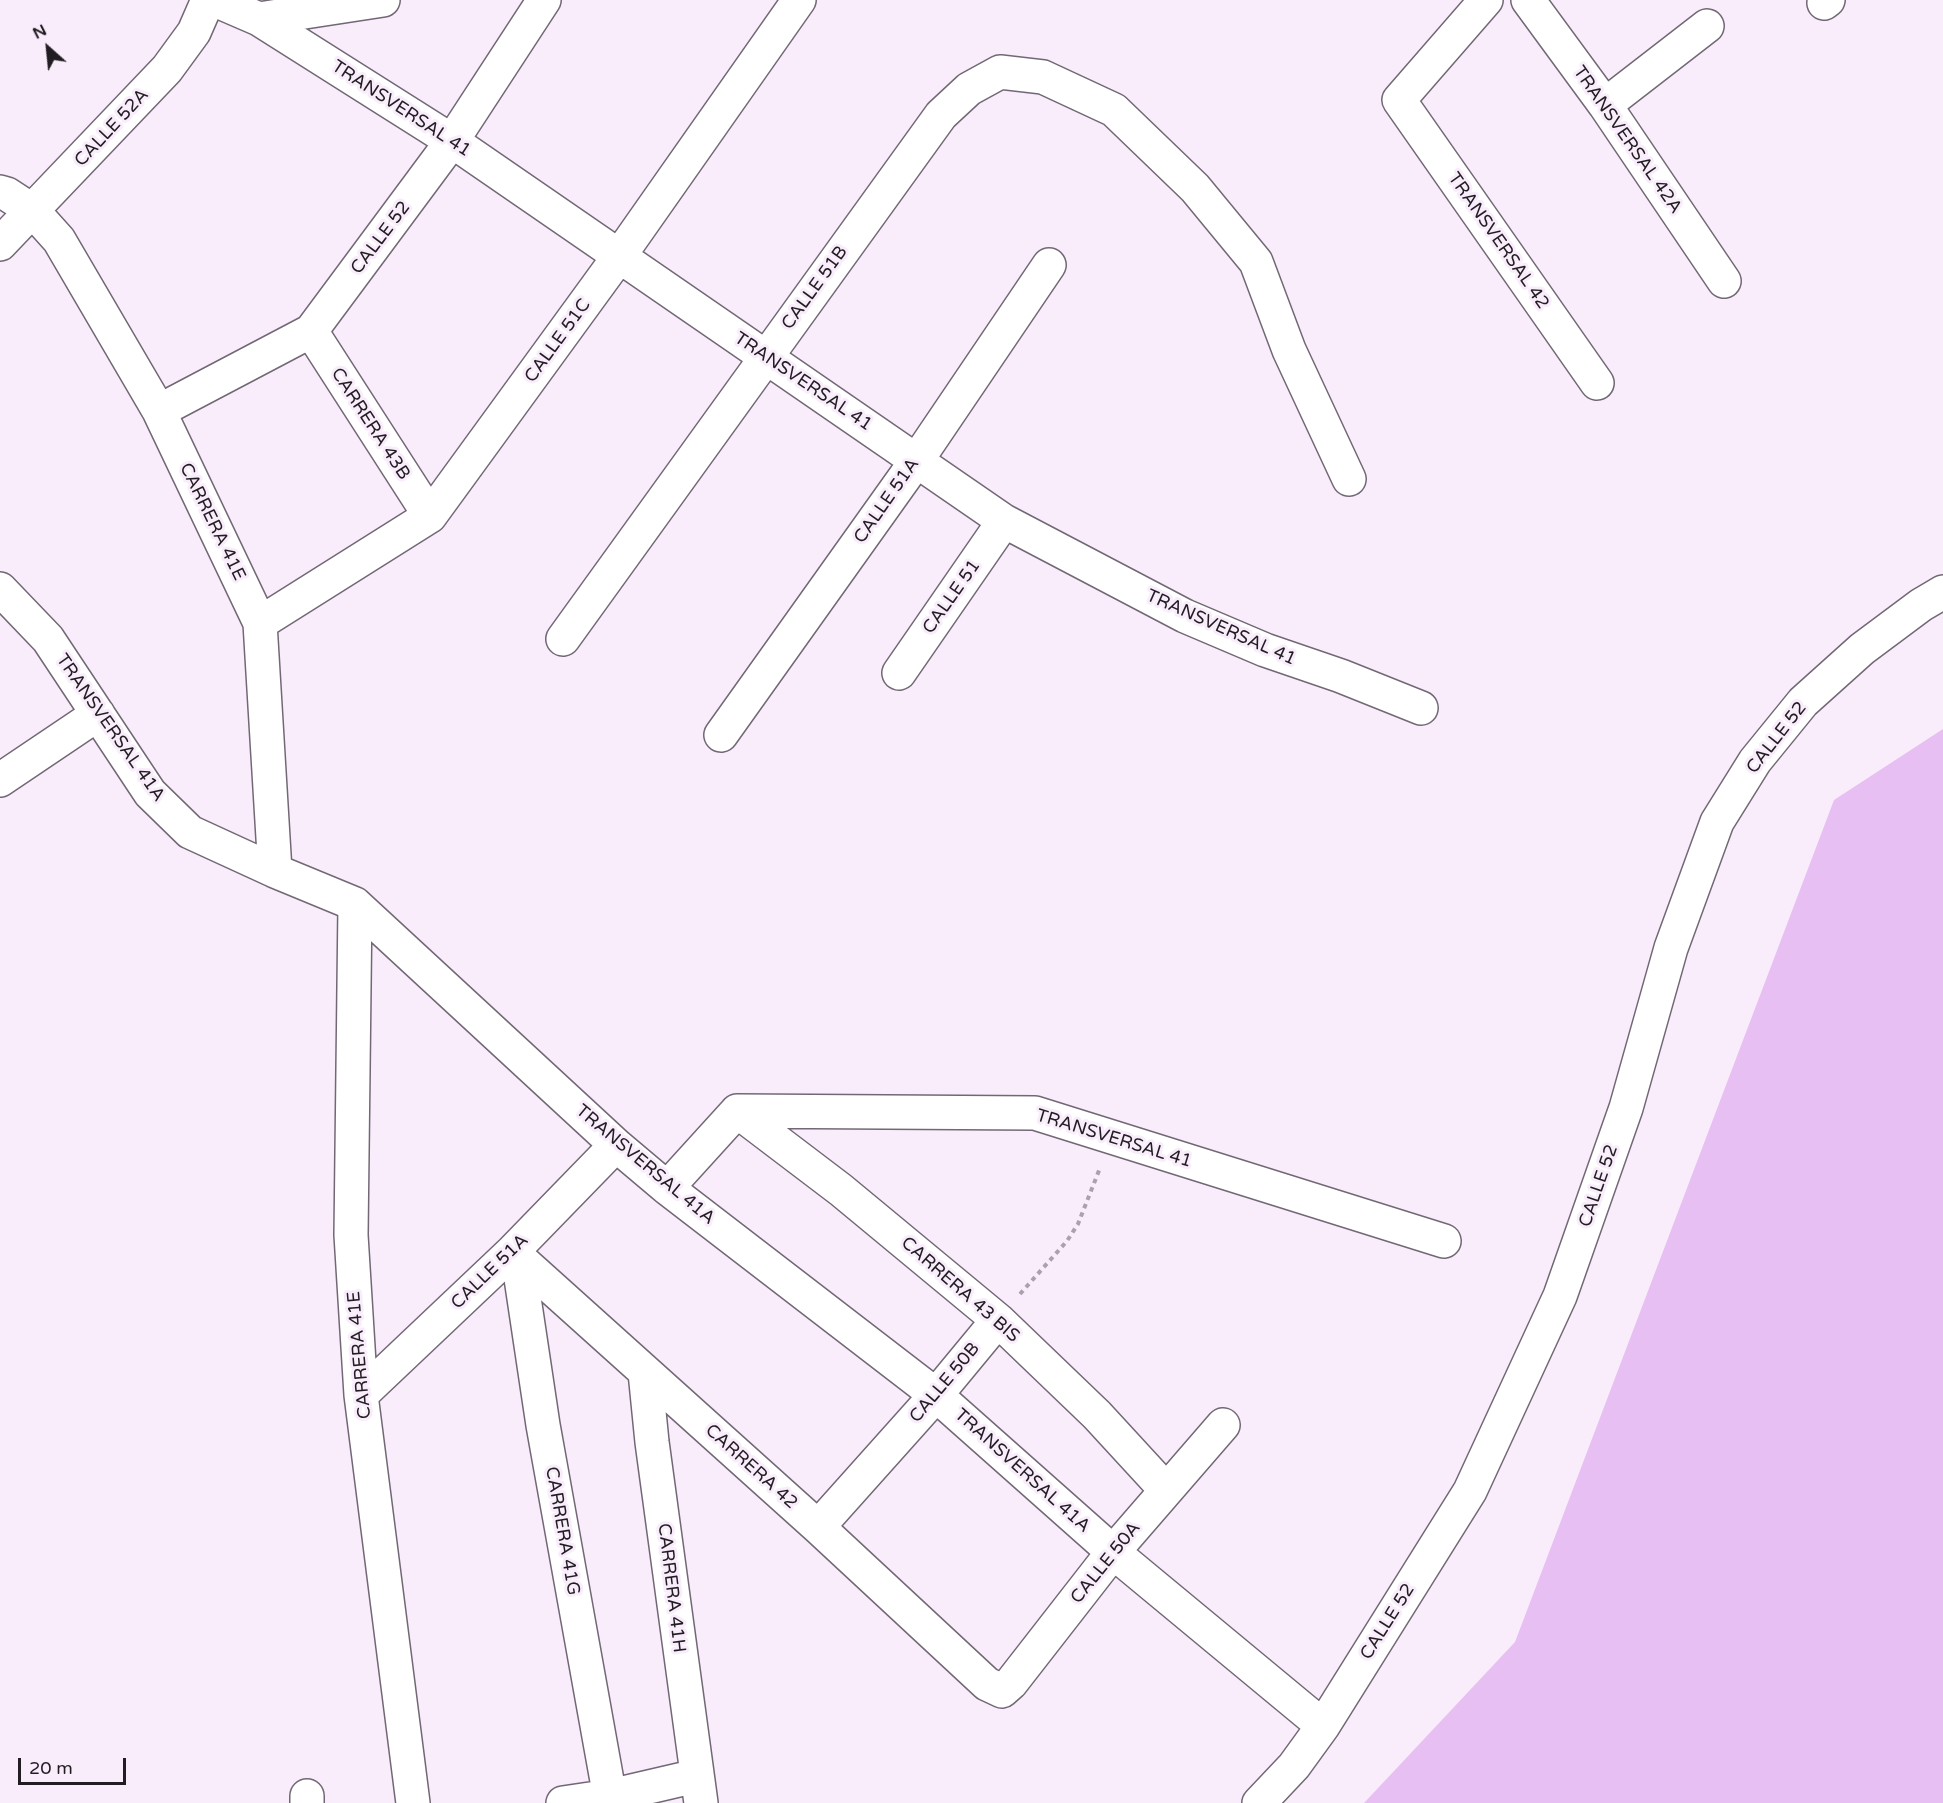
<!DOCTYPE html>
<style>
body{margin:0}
#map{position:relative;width:1943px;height:1803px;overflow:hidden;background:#f9edfc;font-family:"Varela Round",sans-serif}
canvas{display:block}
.north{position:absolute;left:18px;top:18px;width:60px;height:60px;-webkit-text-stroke:4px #f9edfc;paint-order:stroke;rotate:333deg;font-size:16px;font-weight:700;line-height:24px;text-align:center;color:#211d22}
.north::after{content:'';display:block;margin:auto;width:21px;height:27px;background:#211d22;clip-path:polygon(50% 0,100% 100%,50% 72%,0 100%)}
.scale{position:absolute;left:18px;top:1758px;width:108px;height:27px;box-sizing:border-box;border:3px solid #211d22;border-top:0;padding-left:8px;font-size:18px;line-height:21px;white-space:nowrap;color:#211d22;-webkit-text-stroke:4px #f9edfc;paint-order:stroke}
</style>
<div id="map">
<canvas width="1943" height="1803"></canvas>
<div class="north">N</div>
<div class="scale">20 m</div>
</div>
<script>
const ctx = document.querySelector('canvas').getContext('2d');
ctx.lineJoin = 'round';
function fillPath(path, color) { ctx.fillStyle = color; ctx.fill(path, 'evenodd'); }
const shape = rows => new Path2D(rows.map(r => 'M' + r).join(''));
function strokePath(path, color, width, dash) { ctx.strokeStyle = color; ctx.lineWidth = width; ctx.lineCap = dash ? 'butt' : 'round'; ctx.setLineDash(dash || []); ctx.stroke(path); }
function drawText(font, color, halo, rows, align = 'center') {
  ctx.font = font + ' "Varela Round",sans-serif'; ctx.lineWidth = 6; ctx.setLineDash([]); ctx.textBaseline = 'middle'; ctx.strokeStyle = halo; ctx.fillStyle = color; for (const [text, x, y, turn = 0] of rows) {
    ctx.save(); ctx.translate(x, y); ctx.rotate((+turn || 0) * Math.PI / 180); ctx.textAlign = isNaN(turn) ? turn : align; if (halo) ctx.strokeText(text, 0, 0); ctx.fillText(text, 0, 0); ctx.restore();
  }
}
fillPath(shape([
 [1943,729,1943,1803,1364,1803,1515,1642,1834,800]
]), '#e7bff2');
const minor = shape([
 [215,0,259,19,452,141,1004,521,1185,616,1265,650,1341,676,1421,708],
 [1486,0,1399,100,1597,383],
 [1528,0,1605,105,1724,281],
 [1824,3,1828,0],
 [259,19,383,0],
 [1605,105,1707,26],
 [0,192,7,194,33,211,59,240,159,411,260,623,275,871],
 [0,244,167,69,194,32,208,0],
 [311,331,430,516],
 [159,411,311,331,452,141,544,0],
 [0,589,48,639,150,793,190,832,275,871,355,904,616,1145,667,1188,936,1395,1113,1552,1323,1726],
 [260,623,430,516,620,255,799,0],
 [563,639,941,115,969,89,1000,72,1043,77,1114,110,1195,188,1256,262,1289,350,1349,479],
 [899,673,1004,521],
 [721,735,917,460,1049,265],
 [0,780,98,714],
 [355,904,351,1235,361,1395,413,1803],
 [737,1111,1035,1113,1444,1241],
 [737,1111,841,1190,998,1320,1097,1415,1166,1490],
 [667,1188,737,1111],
 [512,1252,818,1527,987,1684,1002,1691,1011,1683,1113,1552,1223,1425],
 [518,1258,543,1425,611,1803],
 [645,1372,652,1442,701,1803],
 [361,1395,512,1252,616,1145],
 [818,1527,936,1395,998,1320],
 [307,1796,307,1803],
 [563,1803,610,1796,696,1776],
 [1259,1803,1294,1766,1323,1726,1470,1491,1560,1296,1626,1108,1671,948,1717,822,1755,761,1803,702,1862,649,1921,605,1943,592]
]);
strokePath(minor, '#726875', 36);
strokePath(shape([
 [1020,1294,1067,1241,1078,1224,1100,1168]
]), '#aaa1ac', 4, [4.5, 4.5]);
strokePath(minor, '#fff', 33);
drawText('18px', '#211d22', '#f9edfc', [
 ["TRANSVERSAL 41",401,109,33],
 ["CALLE 52A",112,128,-47],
 ["TRANSVERSAL 42A",1627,140,55],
 ["CALLE 52",381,238,-53],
 ["TRANSVERSAL 42",1498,241,55],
 ["CALLE 51B",815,288,-54],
 ["CALLE 51C",558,341,-54],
 ["TRANSVERSAL 41",803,382,34],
 ["CARRERA 43B",370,424,57],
 ["CALLE 51A",887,501,-55],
 ["CARRERA 41E",212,522,64],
 ["CALLE 51",952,597,-55],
 ["TRANSVERSAL 41",1221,628,24],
 ["TRANSVERSAL 41A",110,728,55],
 ["CALLE 52",1777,738,-52],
 ["TRANSVERSAL 41",1114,1139,17],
 ["TRANSVERSAL 41A",645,1165,40],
 ["CALLE 52",1599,1186,-71],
 ["CALLE 51A",490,1272,-44],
 ["CARRERA 43 BIS",960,1290,41],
 ["CARRERA 41E",360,1355,-95],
 ["CALLE 50B",945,1383,-50],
 ["CARRERA 42",751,1467,42],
 ["TRANSVERSAL 41A",1022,1471,42],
 ["CARRERA 41G",562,1531,80],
 ["CALLE 50A",1106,1563,-51],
 ["CARRERA 41H",671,1588,83],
 ["CALLE 52",1388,1622,-58]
]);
</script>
